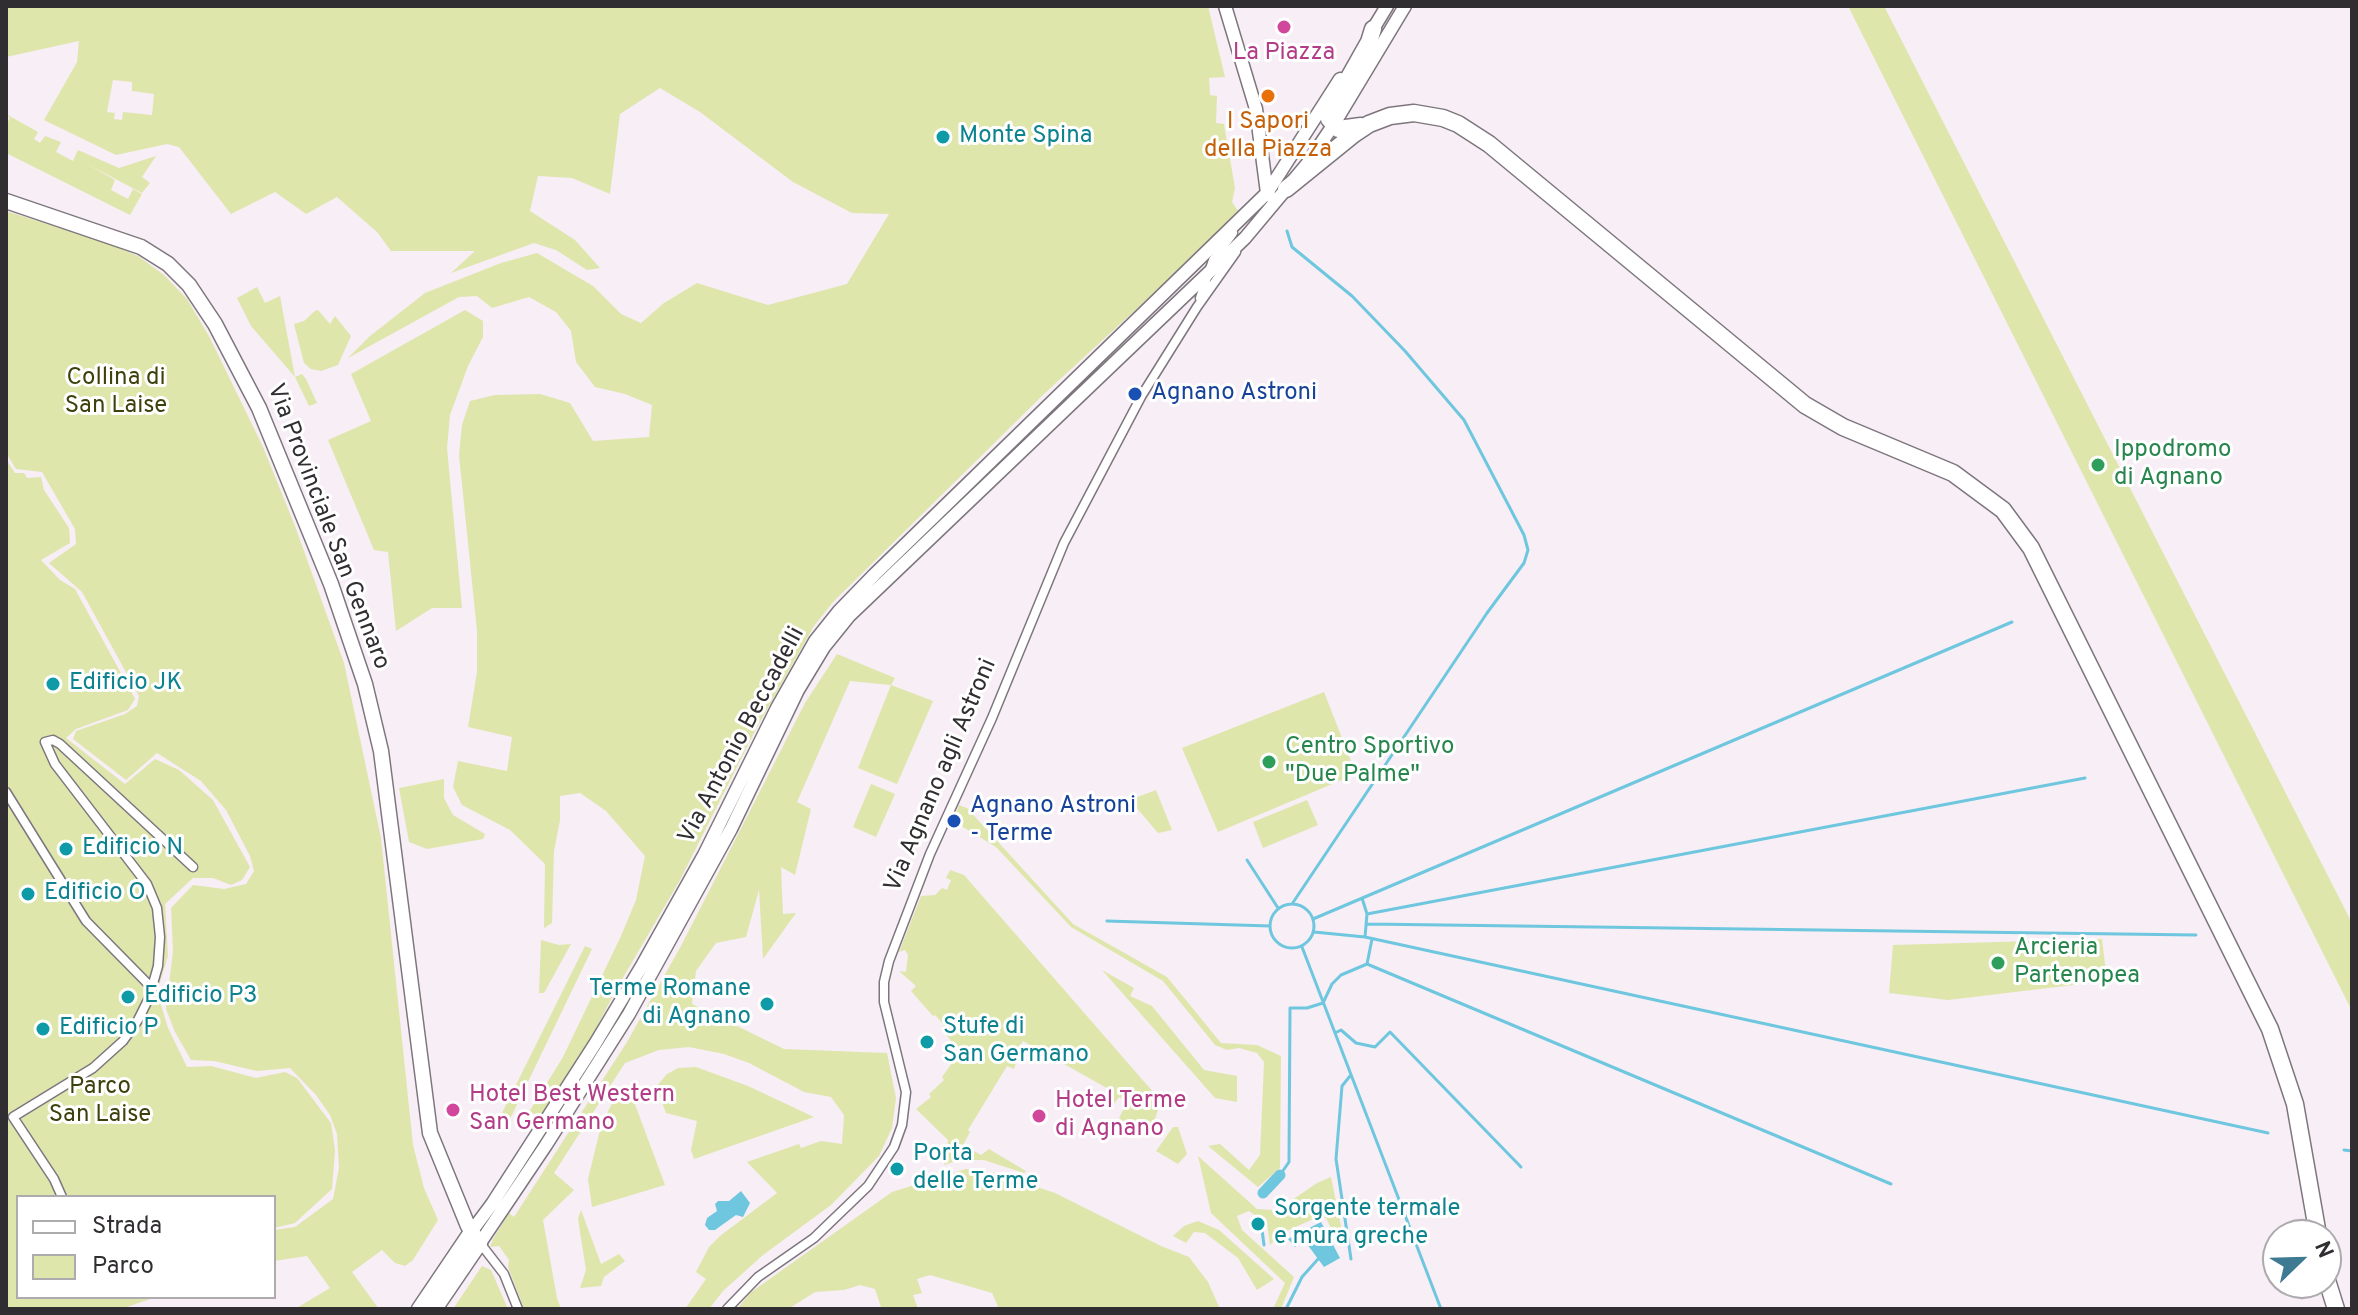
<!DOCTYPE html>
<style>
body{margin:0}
#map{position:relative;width:2358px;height:1315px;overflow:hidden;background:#f7eef6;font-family:Overpass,sans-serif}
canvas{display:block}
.frame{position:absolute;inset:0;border:8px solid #312e31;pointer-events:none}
.legend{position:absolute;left:16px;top:1195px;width:260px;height:104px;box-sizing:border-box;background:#fff;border:2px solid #adabad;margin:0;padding:10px 14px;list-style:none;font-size:24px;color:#312e31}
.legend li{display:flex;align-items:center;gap:16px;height:40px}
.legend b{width:40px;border:2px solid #adabad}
.north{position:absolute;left:2262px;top:1219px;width:80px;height:80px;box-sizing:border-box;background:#fff;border:2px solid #adabad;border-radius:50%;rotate:67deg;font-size:22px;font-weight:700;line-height:32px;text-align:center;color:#312e31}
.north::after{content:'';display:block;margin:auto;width:28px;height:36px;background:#3e7b92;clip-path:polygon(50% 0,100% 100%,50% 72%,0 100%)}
</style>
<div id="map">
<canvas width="2358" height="1315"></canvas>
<div class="frame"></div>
<ul class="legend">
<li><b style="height:10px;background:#fff"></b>Strada</li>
<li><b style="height:22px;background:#dfe6ac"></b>Parco</li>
</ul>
<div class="north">N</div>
</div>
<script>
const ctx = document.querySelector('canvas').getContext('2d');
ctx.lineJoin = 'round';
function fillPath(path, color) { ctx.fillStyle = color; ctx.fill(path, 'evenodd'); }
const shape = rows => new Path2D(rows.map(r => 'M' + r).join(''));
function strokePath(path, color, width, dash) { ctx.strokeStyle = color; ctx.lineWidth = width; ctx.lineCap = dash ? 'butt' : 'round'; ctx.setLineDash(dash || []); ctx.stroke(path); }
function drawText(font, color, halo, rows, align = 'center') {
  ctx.font = font + ' Overpass,sans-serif'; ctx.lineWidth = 6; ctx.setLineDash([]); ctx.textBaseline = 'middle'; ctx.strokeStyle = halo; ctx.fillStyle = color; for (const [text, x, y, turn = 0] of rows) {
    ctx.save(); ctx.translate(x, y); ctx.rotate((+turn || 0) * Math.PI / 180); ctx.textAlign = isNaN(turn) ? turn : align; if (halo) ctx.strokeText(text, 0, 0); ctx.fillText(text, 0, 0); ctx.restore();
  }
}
fillPath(shape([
 [6,6,1208,6,1225,77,1209,78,1210,95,1217,96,1216,123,1224,124,1235,188,1232,202,1238,211,1169,279,1044,394,833,602,814,626,756,729,680,880,617,988,580,1059,541,1117,529,1112,563,1057,621,936,636,900,645,856,606,811,580,793,560,796,560,820,554,851,552,923,544,928,545,864,510,830,462,805,453,787,458,761,507,771,512,737,468,727,477,672,477,631,459,455,462,425,470,401,495,395,540,394,570,403,593,441,649,437,652,405,625,394,595,387,576,362,571,331,556,312,529,297,492,308,477,296,459,297,348,358,370,336,425,293,501,263,537,253,593,286,621,314,641,323,664,303,697,283,768,305,847,284,889,214,852,213,793,182,700,112,660,88,620,114,610,194,572,178,538,176,530,211,575,240,600,268,587,270,556,250,534,243,451,273,475,251,391,251,377,232,337,197,306,214,275,192,231,214,179,147,167,144,116,155,44,120,77,62,79,41,6,57],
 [113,80,132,82,132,91,154,94,152,115,123,112,122,120,114,119,115,113,107,112],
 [1848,6,1884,6,2352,923,2352,1011],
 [6,114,38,132,34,139,40,143,45,136,61,142,56,152,73,161,78,150,119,168,156,156,142,177,150,183,142,193,87,164,115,180,111,190,128,199,133,189,142,194,130,215,6,153,6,125,10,118],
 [6,211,108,243,138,256,164,275,187,299,209,336,263,447,295,526,344,663,381,838,413,1145,424,1188,438,1220,413,1260,405,1266,395,1263,382,1250,352,1272,379,1309,295,1309,330,1288,307,1256,274,1261,274,1230,295,1227,333,1199,339,1168,337,1134,330,1115,316,1095,290,1068,257,1071,214,1061,191,1060,175,1032,166,1009,173,951,171,908,193,885,224,889,246,884,254,871,250,856,226,810,201,781,157,753,126,780,73,739,76,731,125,714,137,706,139,696,82,592,49,563,76,544,75,529,42,472,16,469,6,453],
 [257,287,265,303,280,296,295,377,302,374,306,379,317,403,309,406,295,377,251,326,237,298],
 [316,310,319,311,330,324,335,316,351,336,338,365,321,371,311,369,304,363,294,324,304,321],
 [465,310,483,321,483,337,468,366,450,415,447,448,462,608,432,608,396,631,388,552,374,550,328,440,371,421,351,374],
 [6,459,15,473,24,473,27,478,41,477,44,490,69,528,70,543,41,560,60,580,75,589,135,699,128,710,76,729,66,738,125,784,155,759,179,770,213,800,250,867,242,880,231,885,213,878,193,878,165,904,168,956,157,992,168,1028,187,1067,211,1066,256,1078,285,1072,297,1078,331,1123,335,1150,332,1189,295,1223,274,1228,274,1197,18,1197,18,1297,156,1297,121,1309,6,1309],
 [837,654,895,678,891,685,933,701,897,784,858,768,891,685,850,681,797,802,811,809,795,875,781,867,783,914,796,913,763,959,759,890,746,937,716,943,696,971,692,1004,784,1049,887,1053,896,1098,892,1128,879,1156,831,1205,763,1255,723,1291,709,1309,685,1309,706,1279,696,1272,709,1247,720,1236,777,1193,747,1162,799,1144,801,1148,821,1141,842,1144,844,1115,831,1097,804,1092,749,1063,724,1054,689,1047,659,1050,625,1063,554,1173,574,1190,543,1220,557,1298,561,1309,524,1309,508,1267,509,1260,499,1246,490,1247,493,1239,509,1213,514,1217,627,1042,681,946,805,703],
 [1324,692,1356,774,1218,832,1182,748],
 [444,779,444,798,453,815,485,834,483,839,427,849,409,842,399,788],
 [871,784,895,794,876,837,853,827],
 [1156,790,1172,830,1158,833,1130,800],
 [1307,800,1318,825,1263,848,1253,822],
 [959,805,967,808,1073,924,1167,977,1221,1043,1257,1045,1281,1056,1280,1168,1258,1187,1208,1146,1220,1144,1249,1170,1260,1155,1264,1062,1257,1053,1239,1048,1227,1050,1215,1045,1163,981,1071,927,996,847,963,827,954,818],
 [950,870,964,875,1161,1101,1155,1119,1147,1126,1131,1127,1119,1118,1127,1102,1119,1097,1114,1104,1109,1101,1114,1092,1023,1041,1011,1059,1016,1063,1014,1069,1007,1066,968,1130,970,1132,963,1145,981,1155,989,1149,1026,1171,1024,1173,984,1160,959,1160,944,1165,948,1140,916,1109,931,1097,929,1094,944,1080,942,1077,952,1063,947,1058,950,1054,954,1057,960,1051,941,1029,944,1025,935,1015,933,1016,911,991,916,986,899,971,906,972,908,955,905,950,899,952,921,896,935,895,942,888,947,890,951,880,946,878],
 [2102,939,2107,981,1948,1000,1889,993,1893,945],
 [541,940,559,945,571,944,544,993,539,993],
 [585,946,592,949,510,1119,501,1115],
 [1102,970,1134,988,1130,996,1152,1006,1204,1070,1237,1076,1237,1102,1215,1098],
 [696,1067,748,1086,814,1117,694,1159,691,1150,697,1121,666,1113,660,1097,642,1104,667,1074,678,1068],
 [629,1088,665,1185,592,1207,588,1179,601,1126,614,1099],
 [1173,1127,1178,1127,1187,1154,1178,1164,1156,1151],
 [1198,1156,1257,1209,1272,1210,1282,1207,1317,1183,1331,1177,1343,1236,1333,1232,1326,1218,1320,1216,1280,1234,1270,1245,1267,1223,1249,1211,1237,1216,1242,1230,1294,1277,1281,1309,1273,1309,1285,1283,1211,1213],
 [966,1169,995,1173,1055,1193,1161,1246,1189,1257,1208,1282,1220,1309,999,1309,992,1293,930,1275,917,1279,922,1293,913,1295,918,1309,881,1307,875,1289,860,1285,844,1290,815,1292,788,1309,737,1309,750,1293,892,1192],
 [581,1210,601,1264,619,1254,625,1261,604,1277,601,1286,580,1288,586,1270,578,1219],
 [1198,1221,1219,1230,1274,1279,1257,1290,1238,1258,1205,1233,1194,1232,1186,1243,1173,1236,1184,1226],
 [482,1266,491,1270,508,1309,453,1309]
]), '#dfe6ac');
fillPath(shape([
 [741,1191,750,1203,743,1217,736,1215,715,1230,709,1230,705,1225,707,1218,717,1211,715,1204,718,1201,729,1201],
 [1321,1222,1340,1258,1324,1267,1304,1240,1300,1238,1301,1241,1295,1247,1288,1239]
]), '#6ec7de');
strokePath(shape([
 [1287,231,1292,247,1352,296,1405,351,1464,420,1524,535,1528,550,1524,563,1487,613,1292,904],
 [1247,860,1278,908],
 [1362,898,1367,914,1365,937],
 '1270 926a22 22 0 1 1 44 0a22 22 0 1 1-44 0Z',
 [1367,914,2085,778],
 [1313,919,2012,622],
 [1107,921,1270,926],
 [1367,924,2196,935],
 [1314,932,1365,937,2268,1133],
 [1302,947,1441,1309],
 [1367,964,1891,1184],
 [1335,1033,1341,1030,1356,1043,1375,1047,1390,1032,1521,1167],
 [1350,1076,1342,1086,1336,1159,1351,1259],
 [2344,1150,2352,1151],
 [1280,1175,1289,1162,1290,1008,1307,1008,1323,1003,1332,984,1341,975,1367,964,1372,939],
 [1261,1222,1264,1245],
 [1286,1309,1302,1277,1319,1258]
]), '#6ec7de', 3);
strokePath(shape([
 [1263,1193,1280,1175]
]), '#6ec7de', 11);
const street = shape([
 [1200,298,1213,260,1233,233],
 [6,792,86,921,152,988],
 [62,1197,54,1179,13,1117,93,1068,123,1041,138,1020,149,998,158,966,160,937,157,908,147,884,55,764,45,742,53,740,60,744,193,867],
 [480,1243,504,1274,518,1309],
 [727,1309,758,1277,814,1238,868,1186,894,1147,902,1125,906,1092,884,1002,884,982,889,961,930,854,992,718,1064,543,1142,395,1197,307,1236,252]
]);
const secondary = shape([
 [1225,6,1256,109,1267,193,1270,196],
 [1370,34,1387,6],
 [471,1232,492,1204,595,1044,643,964,704,855,777,708,815,641,839,611,874,575,1267,193,1340,79],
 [480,1243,546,1145,629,1014,731,829,798,690,824,647,849,616,1245,238,1307,164,1334,124,1405,6]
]);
const primary = shape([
 [6,201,141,247,168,264,189,285,215,324,259,408,331,584,365,684,381,751,430,1133,468,1226,480,1243,435,1309],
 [419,1309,471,1232]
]);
const highway = shape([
 [1361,126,1338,129,1329,119,1329,113,1369,42,1373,29],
 [1286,189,1354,134,1369,124,1390,116,1414,113,1443,118,1458,124,1489,144,1805,405,1843,427,1953,473,2003,510,2031,548,2270,1029,2295,1104,2318,1235],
 [2326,1277,2336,1309]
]);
strokePath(street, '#7e767e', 11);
strokePath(secondary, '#7e767e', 15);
strokePath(primary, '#7e767e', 17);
strokePath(highway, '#7e767e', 19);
strokePath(street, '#fff', 8);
strokePath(secondary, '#fff', 12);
strokePath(primary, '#fff', 14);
strokePath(highway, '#fff', 16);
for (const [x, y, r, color] of [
 [1284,27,8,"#d1479c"],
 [1268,96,8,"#e8710a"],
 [943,137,8,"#0f9aa8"],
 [1135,394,8,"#1a4fb4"],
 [2098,465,8,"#2e9e5b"],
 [53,684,8,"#0f9aa8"],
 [1269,762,8,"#2e9e5b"],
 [954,821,8,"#1a4fb4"],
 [66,849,8,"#0f9aa8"],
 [28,894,8,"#0f9aa8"],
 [1998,963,8,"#2e9e5b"],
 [128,997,8,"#0f9aa8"],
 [767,1004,8,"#0f9aa8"],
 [43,1029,8,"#0f9aa8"],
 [927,1042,8,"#0f9aa8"],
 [453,1110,8,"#d1479c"],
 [1039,1116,8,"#d1479c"],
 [897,1169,8,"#0f9aa8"],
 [1258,1224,8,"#0f9aa8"]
]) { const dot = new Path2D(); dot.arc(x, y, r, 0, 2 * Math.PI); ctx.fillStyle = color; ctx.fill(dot); strokePath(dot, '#fff', 3); }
drawText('24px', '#b23c85', '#fff', [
 ["La Piazza",1284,54,"center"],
 ["Hotel Best Western",469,1096],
 ["San Germano",469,1124],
 ["Hotel Terme",1055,1102],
 ["di Agnano",1055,1130]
], 'left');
drawText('24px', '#c56008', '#fff', [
 ["I Sapori",1268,123],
 ["della Piazza",1268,151]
]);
drawText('24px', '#0d838f', '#fff', [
 ["Monte Spina",959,137],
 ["Edificio JK",69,684],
 ["Edificio N",82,849],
 ["Edificio O",44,894],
 ["Terme Romane",751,990,"right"],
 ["di Agnano",751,1018,"right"],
 ["Edificio P3",144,997],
 ["Stufe di",943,1028],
 ["San Germano",943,1056],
 ["Edificio P",59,1029],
 ["Porta",913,1155],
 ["delle Terme",913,1183],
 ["Sorgente termale",1274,1210],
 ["e mura greche",1274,1238]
], 'left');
drawText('24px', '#3e410c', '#fff', [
 ["Collina di",116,379],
 ["San Laise",116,407],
 ["Parco",100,1088],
 ["San Laise",100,1116]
]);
drawText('24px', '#164399', '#fff', [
 ["Agnano Astroni",1151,394],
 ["Agnano Astroni",970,807],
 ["- Terme",970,835]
], 'left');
drawText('24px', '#27864d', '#fff', [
 ["Ippodromo",2114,451],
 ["di Agnano",2114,479],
 ["Centro Sportivo",1285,748],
 ["\"Due Palme\"",1285,776],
 ["Arcieria",2014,949],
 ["Partenopea",2014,977]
], 'left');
drawText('24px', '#312e31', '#fff', [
 ["Via Provinciale San Gennaro",327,527,69],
 ["Via Antonio Beccadelli",743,736,-62],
 ["Via Agnano agli Astroni",942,776,-67]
]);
</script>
